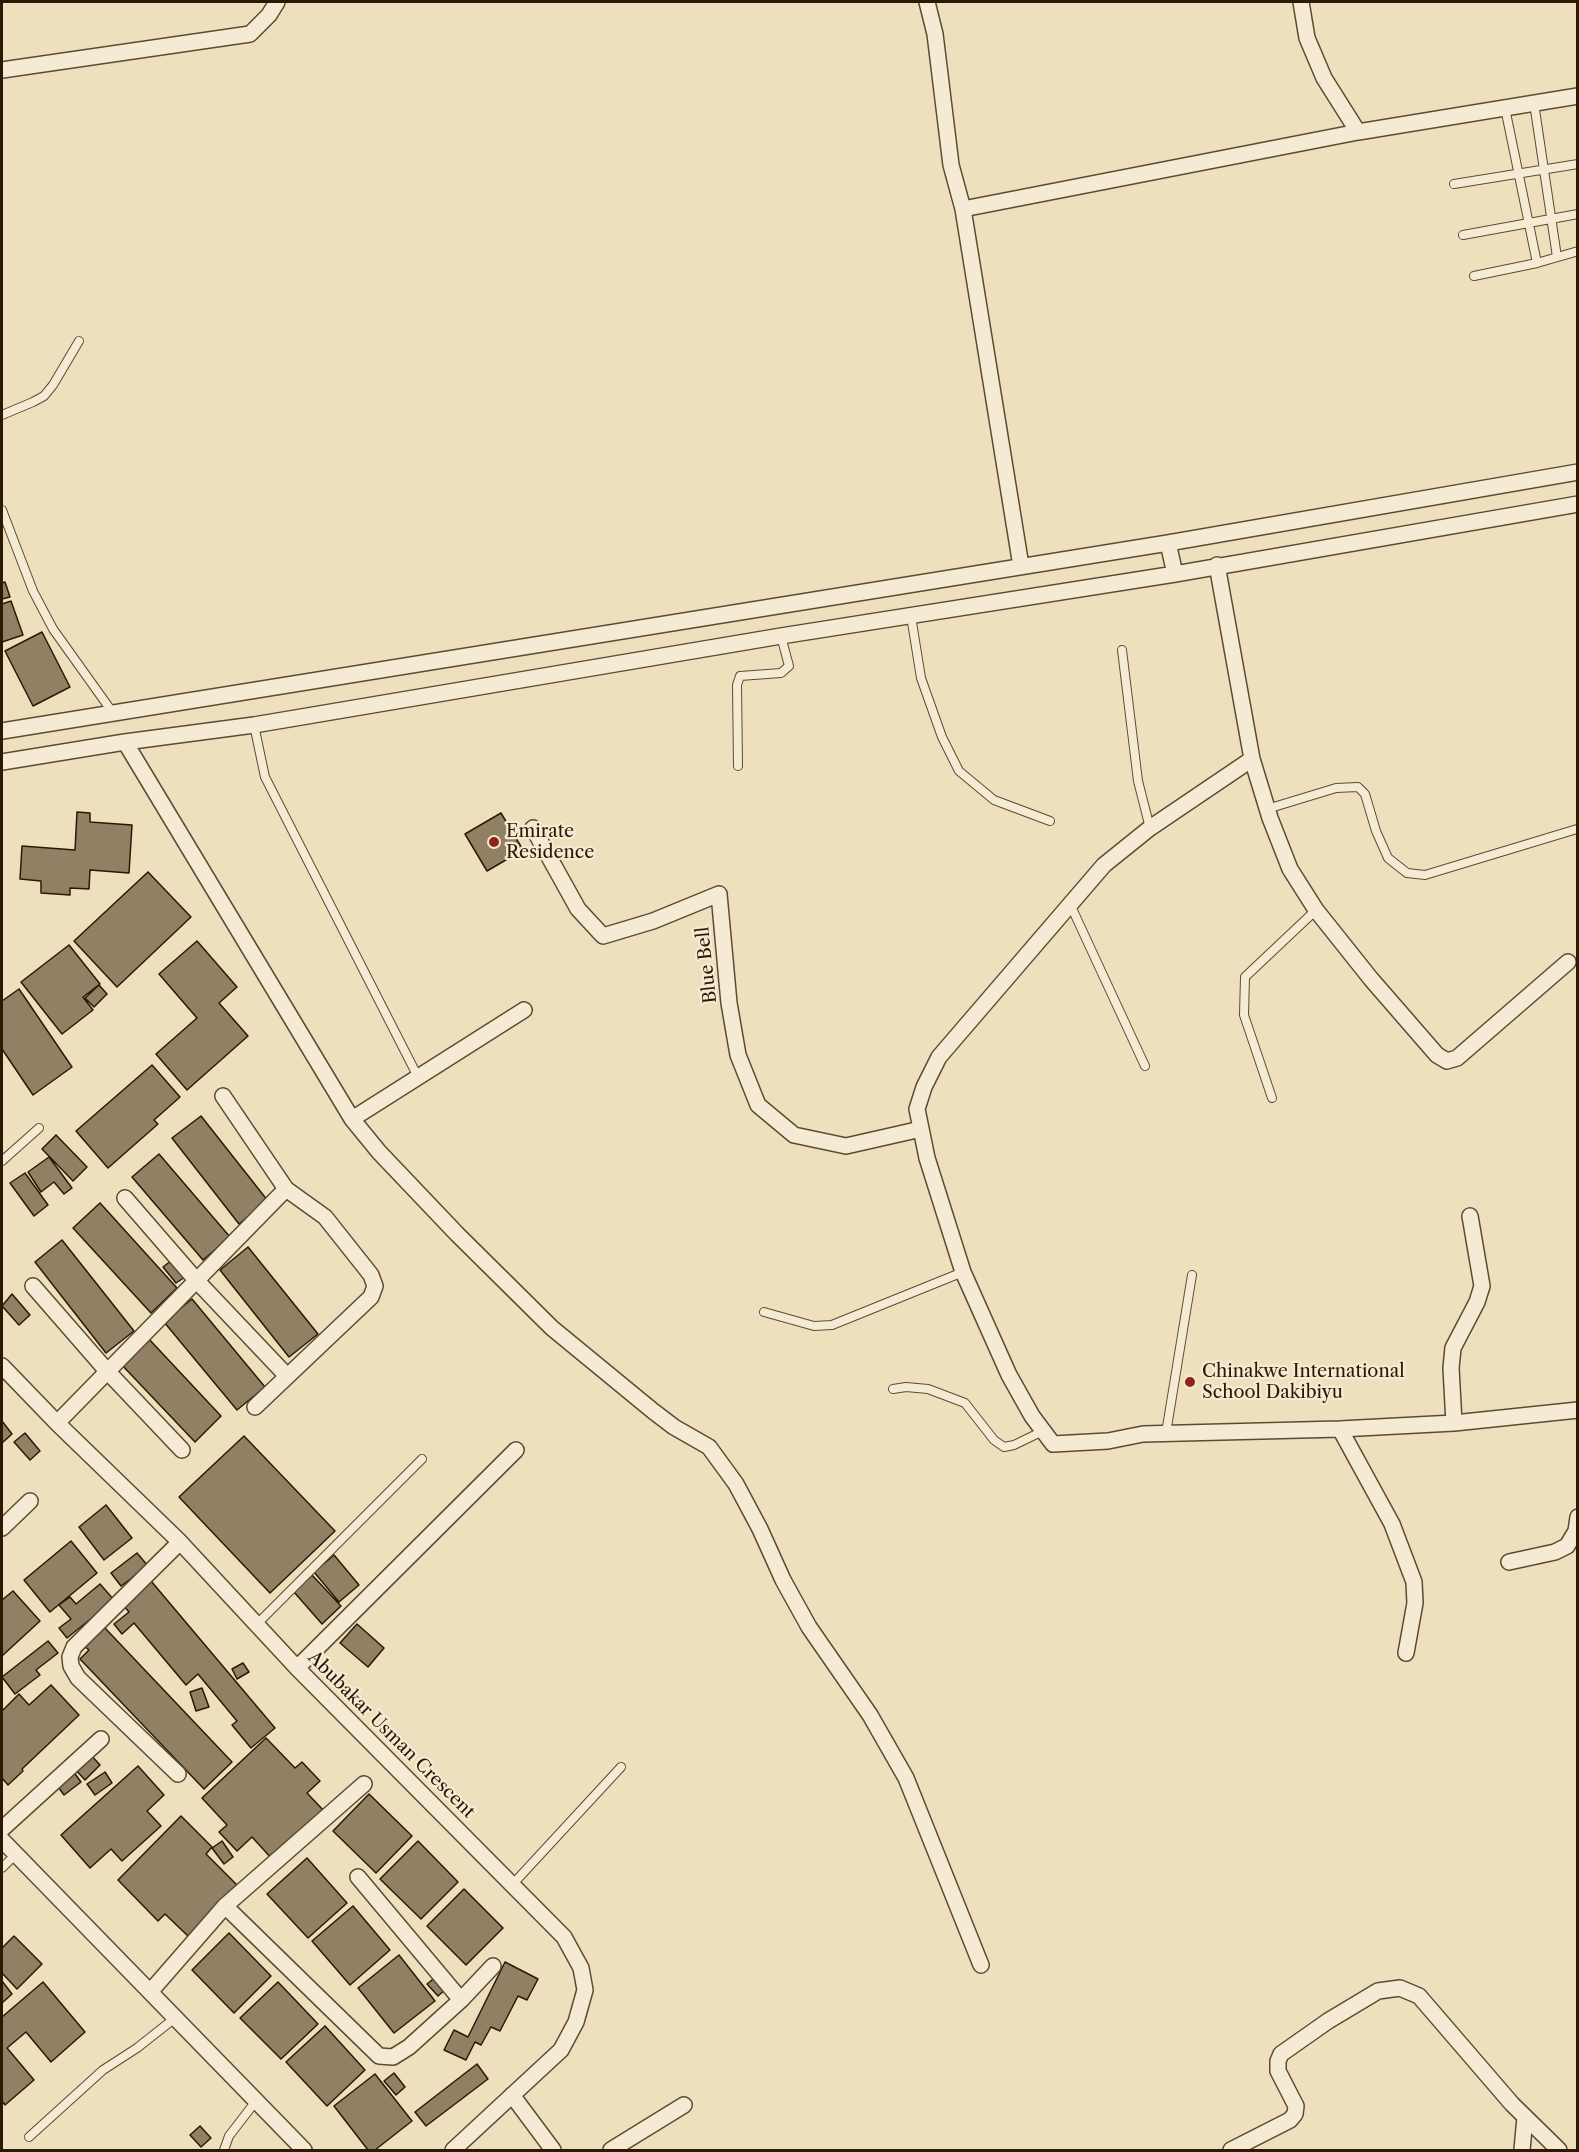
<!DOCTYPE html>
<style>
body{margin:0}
#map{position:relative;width:1579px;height:2152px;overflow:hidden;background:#efe0bd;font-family:"Libre Caslon Text",serif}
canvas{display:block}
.frame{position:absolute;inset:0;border:3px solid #2b1903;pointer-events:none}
</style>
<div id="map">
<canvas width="1579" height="2152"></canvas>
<div class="frame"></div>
</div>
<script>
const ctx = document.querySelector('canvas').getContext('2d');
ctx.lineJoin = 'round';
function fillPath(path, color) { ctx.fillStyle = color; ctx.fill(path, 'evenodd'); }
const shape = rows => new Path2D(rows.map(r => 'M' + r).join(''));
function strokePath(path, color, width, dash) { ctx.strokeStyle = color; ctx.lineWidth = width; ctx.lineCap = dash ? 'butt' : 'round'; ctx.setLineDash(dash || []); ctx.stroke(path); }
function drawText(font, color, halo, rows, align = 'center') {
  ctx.font = font + ' "Libre Caslon Text",serif'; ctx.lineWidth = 4.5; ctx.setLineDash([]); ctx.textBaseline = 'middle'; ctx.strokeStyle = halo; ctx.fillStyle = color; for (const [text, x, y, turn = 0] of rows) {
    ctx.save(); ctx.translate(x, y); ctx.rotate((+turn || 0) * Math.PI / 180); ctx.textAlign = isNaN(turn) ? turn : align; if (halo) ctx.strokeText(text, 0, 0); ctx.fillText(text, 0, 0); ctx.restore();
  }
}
const building = shape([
 [5,582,10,597,2,599,2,583,5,582],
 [11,601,23,635,2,642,2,604,11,601],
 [42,632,70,687,33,706,5,651,42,632],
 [77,812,90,813,90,822,132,825,129,873,90,870,89,889,70,888,70,895,41,893,41,881,20,879,22,846,75,850,77,812],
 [501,813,523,850,487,871,465,834,501,813],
 [148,872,191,917,117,987,74,941,148,872],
 [197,941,237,987,219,1003,248,1036,187,1090,156,1054,197,1018,159,974,197,941],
 [69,945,100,984,83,997,93,1010,62,1034,21,982,69,945],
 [99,985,107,994,94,1007,85,998,99,985],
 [19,989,72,1067,33,1095,2,1049,2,1001,19,989],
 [152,1065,180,1097,154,1120,158,1124,108,1168,76,1131,152,1065],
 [201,1116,268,1201,239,1224,172,1138,201,1116],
 [56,1135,87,1167,73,1181,42,1149,56,1135],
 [159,1154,230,1237,203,1260,132,1177,159,1154],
 [49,1157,72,1188,64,1194,54,1182,41,1192,28,1172,49,1157],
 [25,1173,48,1205,34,1216,10,1183,25,1173],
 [100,1203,177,1288,151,1313,73,1228,100,1203],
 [62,1240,134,1331,106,1353,35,1262,62,1240],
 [248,1247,318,1334,289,1357,220,1270,248,1247],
 [172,1260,185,1277,176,1283,163,1267,172,1260],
 [12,1294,30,1315,19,1325,2,1306,12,1294],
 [192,1299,265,1387,237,1410,164,1322,192,1299],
 [147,1337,221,1416,195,1442,120,1363,147,1337],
 [2,1421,12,1434,2,1443,2,1421],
 [25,1433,40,1451,30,1460,14,1442,25,1433],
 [244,1436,335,1531,270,1593,179,1497,244,1436],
 [106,1505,132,1538,104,1560,79,1527,106,1505],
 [71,1541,97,1573,50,1612,24,1580,71,1541],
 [137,1553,148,1566,121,1586,111,1573,137,1553],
 [334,1555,359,1585,339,1602,314,1572,334,1555],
 [312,1575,341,1606,322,1624,294,1592,312,1575],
 [151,1581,275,1728,251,1748,232,1725,237,1721,198,1674,186,1685,134,1623,122,1634,114,1624,129,1612,123,1605,151,1581],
 [100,1584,114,1600,67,1638,59,1628,71,1619,59,1605,70,1597,76,1604,100,1584],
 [13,1591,40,1621,2,1656,2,1600,13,1591],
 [357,1624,384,1648,368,1667,340,1643,357,1624],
 [104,1627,232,1762,204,1789,80,1659,89,1650,84,1646,104,1627],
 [48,1641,58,1653,36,1670,40,1675,15,1694,2,1677,48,1641],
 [243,1663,249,1672,237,1679,232,1669,243,1663],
 [51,1685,79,1715,22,1769,23,1771,8,1785,2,1778,2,1711,19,1694,29,1705,51,1685],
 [202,1688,209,1707,196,1711,190,1692,202,1688],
 [266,1738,295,1768,302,1762,320,1781,307,1793,325,1812,273,1860,252,1837,237,1851,219,1832,227,1825,202,1798,266,1738],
 [90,1754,100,1765,85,1780,74,1768,90,1754],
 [138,1766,164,1795,147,1811,161,1826,122,1861,111,1849,90,1868,61,1835,138,1766],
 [73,1771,81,1782,64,1795,56,1784,73,1771],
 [105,1772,112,1783,95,1795,87,1784,105,1772],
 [369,1794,412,1836,376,1873,333,1831,369,1794],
 [181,1816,212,1847,206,1854,239,1887,189,1937,165,1914,158,1921,118,1880,181,1816],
 [222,1841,233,1857,224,1864,212,1848,222,1841],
 [418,1841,458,1882,421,1919,380,1879,418,1841],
 [307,1858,347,1903,308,1938,267,1894,307,1858],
 [464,1889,503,1928,466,1965,427,1926,464,1889],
 [353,1906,390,1950,350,1985,312,1941,353,1906],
 [229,1933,271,1976,234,2013,192,1970,229,1933],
 [14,1936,42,1964,17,1989,2,1973,2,1948,14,1936],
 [399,1955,435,2001,394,2033,358,1988,399,1955],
 [505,1962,538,1979,527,2000,518,1996,500,2031,491,2027,481,2045,475,2042,466,2060,444,2050,454,2030,468,2037,505,1962],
 [437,1976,447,1988,438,1996,427,1984,437,1976],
 [2,1981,12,1994,2,2003,2,1981],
 [43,1982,85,2032,51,2062,26,2032,7,2048,34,2080,5,2105,2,2101,2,2017,43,1982],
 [278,1982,318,2024,281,2059,240,2018,278,1982],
 [325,2026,365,2070,327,2106,286,2062,325,2026],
 [477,2064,488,2079,426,2126,415,2112,477,2064],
 [394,2073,405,2087,396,2095,384,2081,394,2073],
 [375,2074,412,2121,375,2150,368,2150,334,2106,375,2074],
 [200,2126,211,2138,201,2147,190,2135,200,2126]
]);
fillPath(building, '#918064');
strokePath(building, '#2b1903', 1.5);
const service = shape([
 [1534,103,1557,257],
 [1505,108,1537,263],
 [1454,184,1578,164],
 [1463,235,1578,214],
 [1474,276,1537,263,1578,251],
 [2,415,33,402,44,396,53,385,79,341],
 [2,510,33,591,53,629,113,713],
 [911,616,921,678,942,737,959,771,994,800,1050,821],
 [1122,650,1138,781,1150,828],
 [254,725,265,777,418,1077],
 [738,766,737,685,740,676,781,673,789,666,781,636],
 [1267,809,1336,788,1358,787,1365,794,1376,831,1388,858,1407,873,1425,875,1577,829],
 [1070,904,1145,1066],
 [1272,1098,1244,1015,1245,977,1316,910],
 [2,1161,39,1128],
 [764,1312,814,1326,832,1325,963,1272],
 [893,1389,906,1387,928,1389,965,1403,994,1440,1004,1447,1014,1445,1043,1431],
 [1166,1433,1192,1275],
 [256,1625,422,1459],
 [2,1868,16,1854],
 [512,1885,621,1767],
 [29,2137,103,2070,137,2048,175,2018],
 [224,2150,229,2136,256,2101]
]);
const minor = shape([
 [927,2,935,34,951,165,963,209],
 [1301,2,1307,38,1324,78,1358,132],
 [2,70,250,34,269,15,277,2],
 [1168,543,1175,574],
 [1217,565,1252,759,1270,818,1290,869,1316,910,1371,979,1437,1055,1447,1061,1457,1058,1568,962],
 [1021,566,963,209,1358,132,1578,96],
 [2,731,1168,543,1578,472],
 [125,742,352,1119,379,1152,457,1234,552,1328,653,1411,674,1427,709,1447,736,1484,760,1529,783,1580,809,1627,870,1715,906,1778,981,1965],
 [1252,759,1150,828,1104,865,939,1057,924,1087,917,1109,927,1158,963,1272,1009,1375,1032,1416,1053,1444,1108,1441,1143,1434,1340,1429,1454,1423,1578,1410],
 [2,762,125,742,254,725,781,636,1175,574,1578,504],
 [533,828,578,909,603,936,653,921,719,894,729,1003,738,1055,758,1105,794,1135,846,1146,921,1129],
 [352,1119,524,1010],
 [125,1198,196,1280,287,1376],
 [33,1286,107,1371,182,1450],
 [2,1366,57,1423,180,1542,297,1668,564,1937,581,1968,585,1990,576,2022,561,2050,453,2150],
 [255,1407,371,1297,375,1286,371,1275,325,1217,286,1189],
 [57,1423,286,1189,223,1096],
 [1454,1423,1451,1368,1453,1348,1477,1302,1482,1286,1470,1216],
 [1340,1429,1392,1524,1414,1582,1415,1603,1406,1653],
 [2,1528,30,1501],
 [1509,1562,1555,1552,1567,1546,1576,1531,1578,1517],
 [297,1668,516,1450],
 [178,1774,78,1678,71,1666,70,1657,74,1647,180,1542],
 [2,1829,101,1739],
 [2,1840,304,2150],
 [358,1877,461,2000],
 [225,1906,379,2056,393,2057,409,2047,461,2000,493,1966],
 [150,1992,225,1906,364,1784],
 [512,2095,553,2150],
 [611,2150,684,2105],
 [1231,2150,1290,2120,1295,2114,1296,2106,1278,2071,1278,2061,1281,2054,1328,2021,1378,1991,1400,1988,1419,1996,1512,2104,1559,2150],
 [1522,2150,1525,2117]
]);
strokePath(service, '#5c4b32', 10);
strokePath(minor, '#5c4b32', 18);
strokePath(service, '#f5ebd4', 8);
strokePath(minor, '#f5ebd4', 15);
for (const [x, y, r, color] of [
 [494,842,6,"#8f2418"],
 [1190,1382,6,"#8f2418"]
]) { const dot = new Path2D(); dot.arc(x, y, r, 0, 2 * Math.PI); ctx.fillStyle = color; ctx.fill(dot); strokePath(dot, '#f5ebd4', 2); }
drawText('18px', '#2b1903', '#f5ebd4', [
 ["Emirate",506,832],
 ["Residence",506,853],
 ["Chinakwe International",1202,1372],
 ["School Dakibiyu",1202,1393]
], 'left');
drawText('18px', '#2b1903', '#f5ebd4', [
 ["Blue Bell",707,965,-96],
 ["Abubakar Usman Crescent",391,1735,45]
]);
</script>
